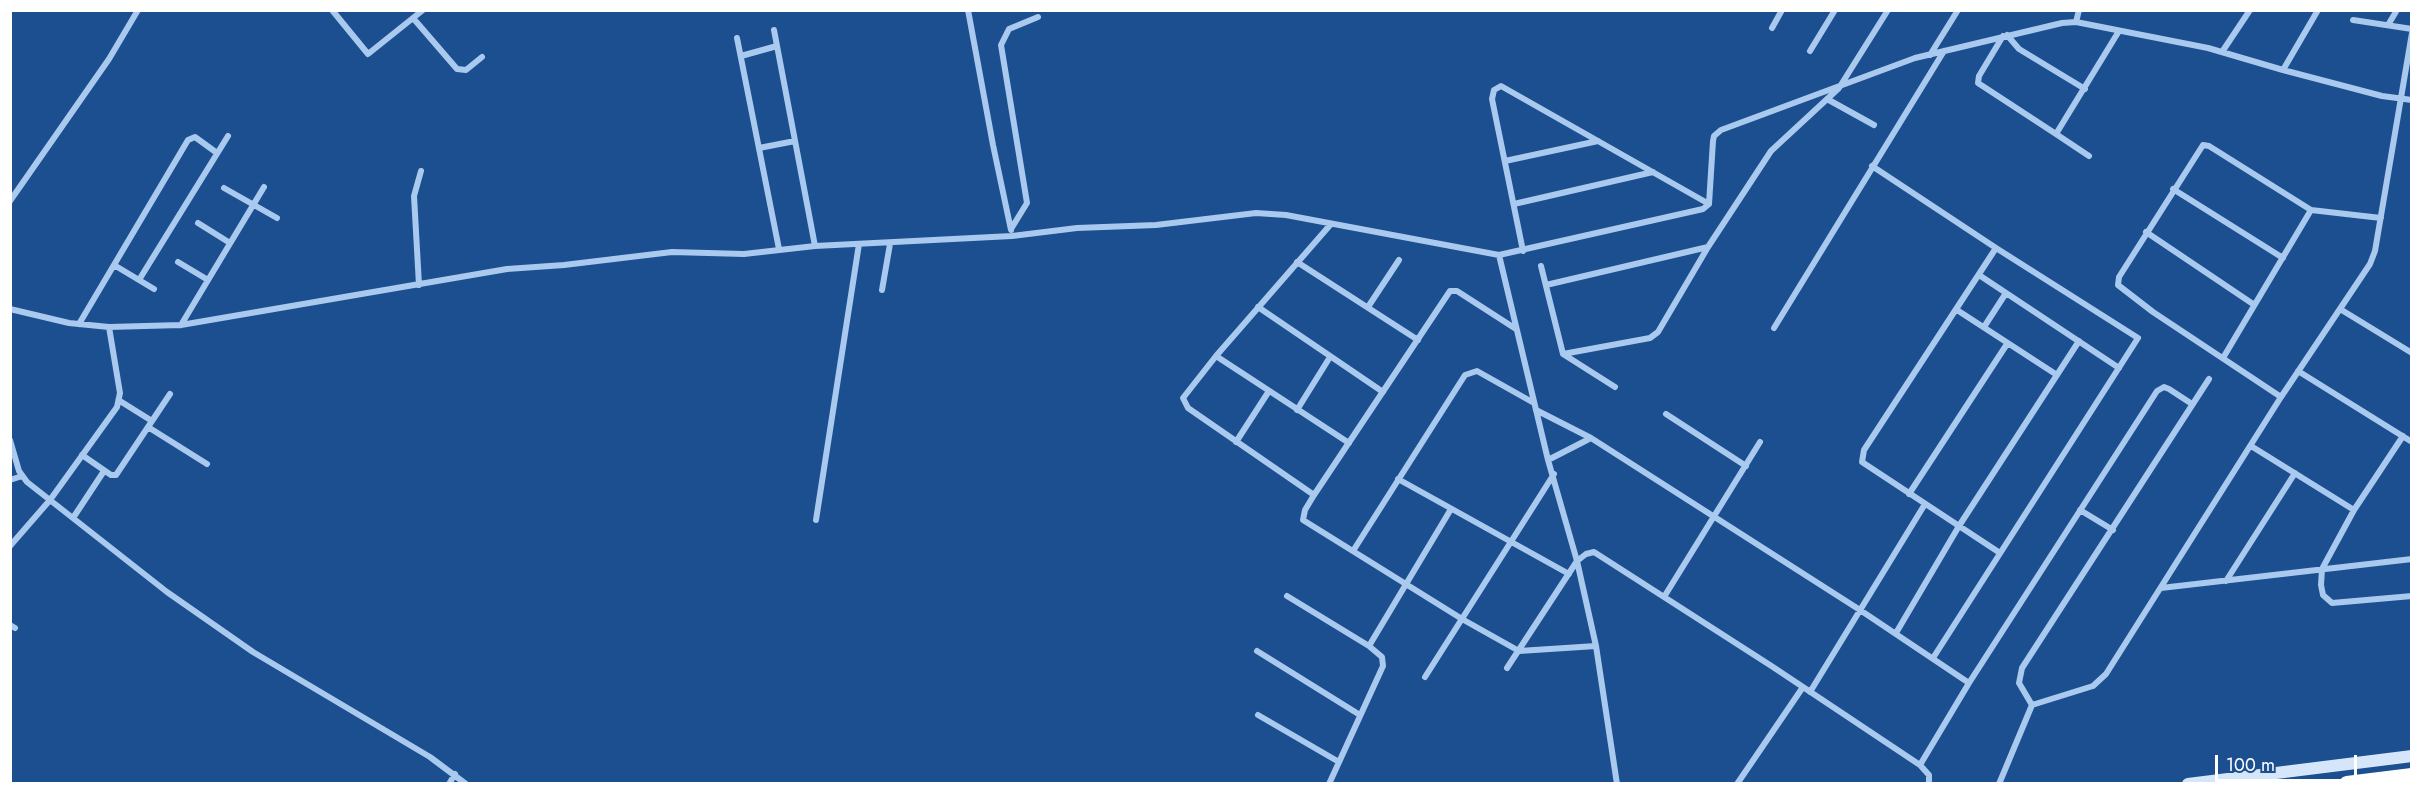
<!DOCTYPE html>
<style>
body{margin:0}
#map{position:relative;width:2422px;height:794px;overflow:hidden;background:#1b4f8f;font-family:Jost,sans-serif}
canvas{display:block}
.frame{position:absolute;inset:0;border:12px solid #fff;pointer-events:none}
.scale{position:absolute;left:2215px;top:755px;width:142px;height:27px;box-sizing:border-box;border:3px solid #fff;border-top:0;padding-left:8px;font-size:18px;line-height:21px;white-space:nowrap;color:#fff;-webkit-text-stroke:4px #1b4f8f;paint-order:stroke}
</style>
<div id="map">
<canvas width="2422" height="794"></canvas>
<div class="frame"></div>
<div class="scale">100 m</div>
</div>
<script>
const ctx = document.querySelector('canvas').getContext('2d');
ctx.lineJoin = 'round';
const shape = rows => new Path2D(rows.map(r => 'M' + r).join(''));
function strokePath(path, color, width, dash) { ctx.strokeStyle = color; ctx.lineWidth = width; ctx.lineCap = dash ? 'butt' : 'round'; ctx.setLineDash(dash || []); ctx.stroke(path); }
strokePath(shape([
 [332,10,368,54,423,10],
 [968,10,993,145,1011,230],
 [413,18,457,69,466,70,482,57],
 [2353,20,2412,29],
 [2076,22,2079,10],
 [2388,25,2397,10],
 [1772,28,1782,10],
 [774,30,815,246],
 [2007,35,2019,49,2085,89],
 [2003,36,1979,76,1978,83,2056,134,2119,31],
 [737,38,779,249],
 [1810,51,1835,10],
 [2222,52,2250,10],
 [1930,55,1958,10],
 [741,56,777,46],
 [2283,70,2318,10],
 [1827,99,1874,125],
 [2056,134,2089,156],
 [759,148,795,141],
 [1505,161,1598,141],
 [1872,166,1996,248,1864,450,1862,462,2000,553],
 [224,188,277,218],
 [2173,189,2283,258],
 [10,201,109,59,138,10],
 [1514,204,1653,172],
 [198,223,230,243],
 [1011,229,1027,203,1001,45,1009,29,1038,17],
 [2146,232,2253,304],
 [1523,251,1492,99,1494,90,1501,86,1709,204],
 [1499,255,1548,460,1577,561,1596,646,1617,784],
 [178,262,208,280],
 [1297,262,1418,340],
 [114,265,154,289],
 [1541,266,1563,354,1615,387],
 [1979,275,2119,368],
 [139,280,228,136],
 [419,285,414,196,421,171],
 [1546,285,1708,247],
 [882,290,890,244],
 [1258,307,1383,392],
 [1368,307,1399,260],
 [10,309,69,323,109,327,181,325,507,269,564,265,672,252,744,254,815,246,1012,236,1077,228,1156,225,1256,213,1286,215,1499,255,1703,209,1709,204,1713,141,1714,136,1721,130,1915,58,2062,23,2076,22,2208,48,2283,70,2382,96,2412,100],
 [2340,309,2412,353],
 [1957,310,2057,375],
 [79,324,188,140,195,137,217,153],
 [181,325,264,187],
 [1984,327,2006,293],
 [1774,328,1944,51],
 [1516,329,1457,291,1450,291,1314,495,1305,510,1303,520,1462,619,1519,651,1596,646],
 [1563,354,1650,338,1658,332,1708,247,1771,151,1839,88,1888,10],
 [1216,356,1349,443],
 [2223,358,2311,210],
 [2298,371,2412,442],
 [2281,397,2153,312,2118,285,2119,277,2203,145,2209,146,2311,210,2381,218],
 [120,401,152,421],
 [1297,410,1330,357],
 [1536,410,1591,438],
 [1666,414,1746,466],
 [148,427,207,464],
 [2403,436,2354,510,2322,569,2321,585,2323,595,2332,603,2412,596],
 [10,440,19,471,27,482,167,592,253,652,430,757,466,784],
 [1236,442,1269,391],
 [2251,446,2354,510],
 [82,455,111,475,116,475,170,394],
 [1548,460,1591,438,1860,610,1969,683,1920,765],
 [1398,479,1569,574],
 [10,480,22,476],
 [1909,494,2007,344],
 [1314,495,1188,408,1183,398,1216,356,1331,224],
 [2080,510,2113,530],
 [73,518,104,471],
 [816,520,859,244],
 [10,546,50,500,117,407,120,393,109,327],
 [1353,551,1465,375,1477,371,1534,403],
 [2226,581,2295,473],
 [2161,588,2412,559],
 [1287,596,1369,646,1382,657,1383,666,1329,784],
 [1664,597,1760,442],
 [10,625,15,628],
 [1896,633,1959,526,2079,341],
 [1369,646,1451,509],
 [1257,651,1360,715],
 [1933,658,2138,338,1996,248],
 [1507,668,1577,561,1586,554,1594,552,1773,667,1920,765,1929,775,1929,784],
 [1425,677,1554,474],
 [1969,683,2157,391,2164,387,2169,389,2192,404],
 [1810,692,1925,504],
 [2032,705,2019,683,2022,668,2209,379],
 [1258,715,1339,762],
 [449,784,455,774],
 [1737,784,1803,687],
 [1999,784,2032,705,2093,686,2106,674,2281,397,2370,264,2375,251,2412,33]
]), '#a9c9ee', 6);
strokePath(shape([
 [2188,784,2412,756]
]), '#d6e6fa', 12);
strokePath(shape([
 [2347,784,2412,776]
]), '#fff', 16);
</script>
